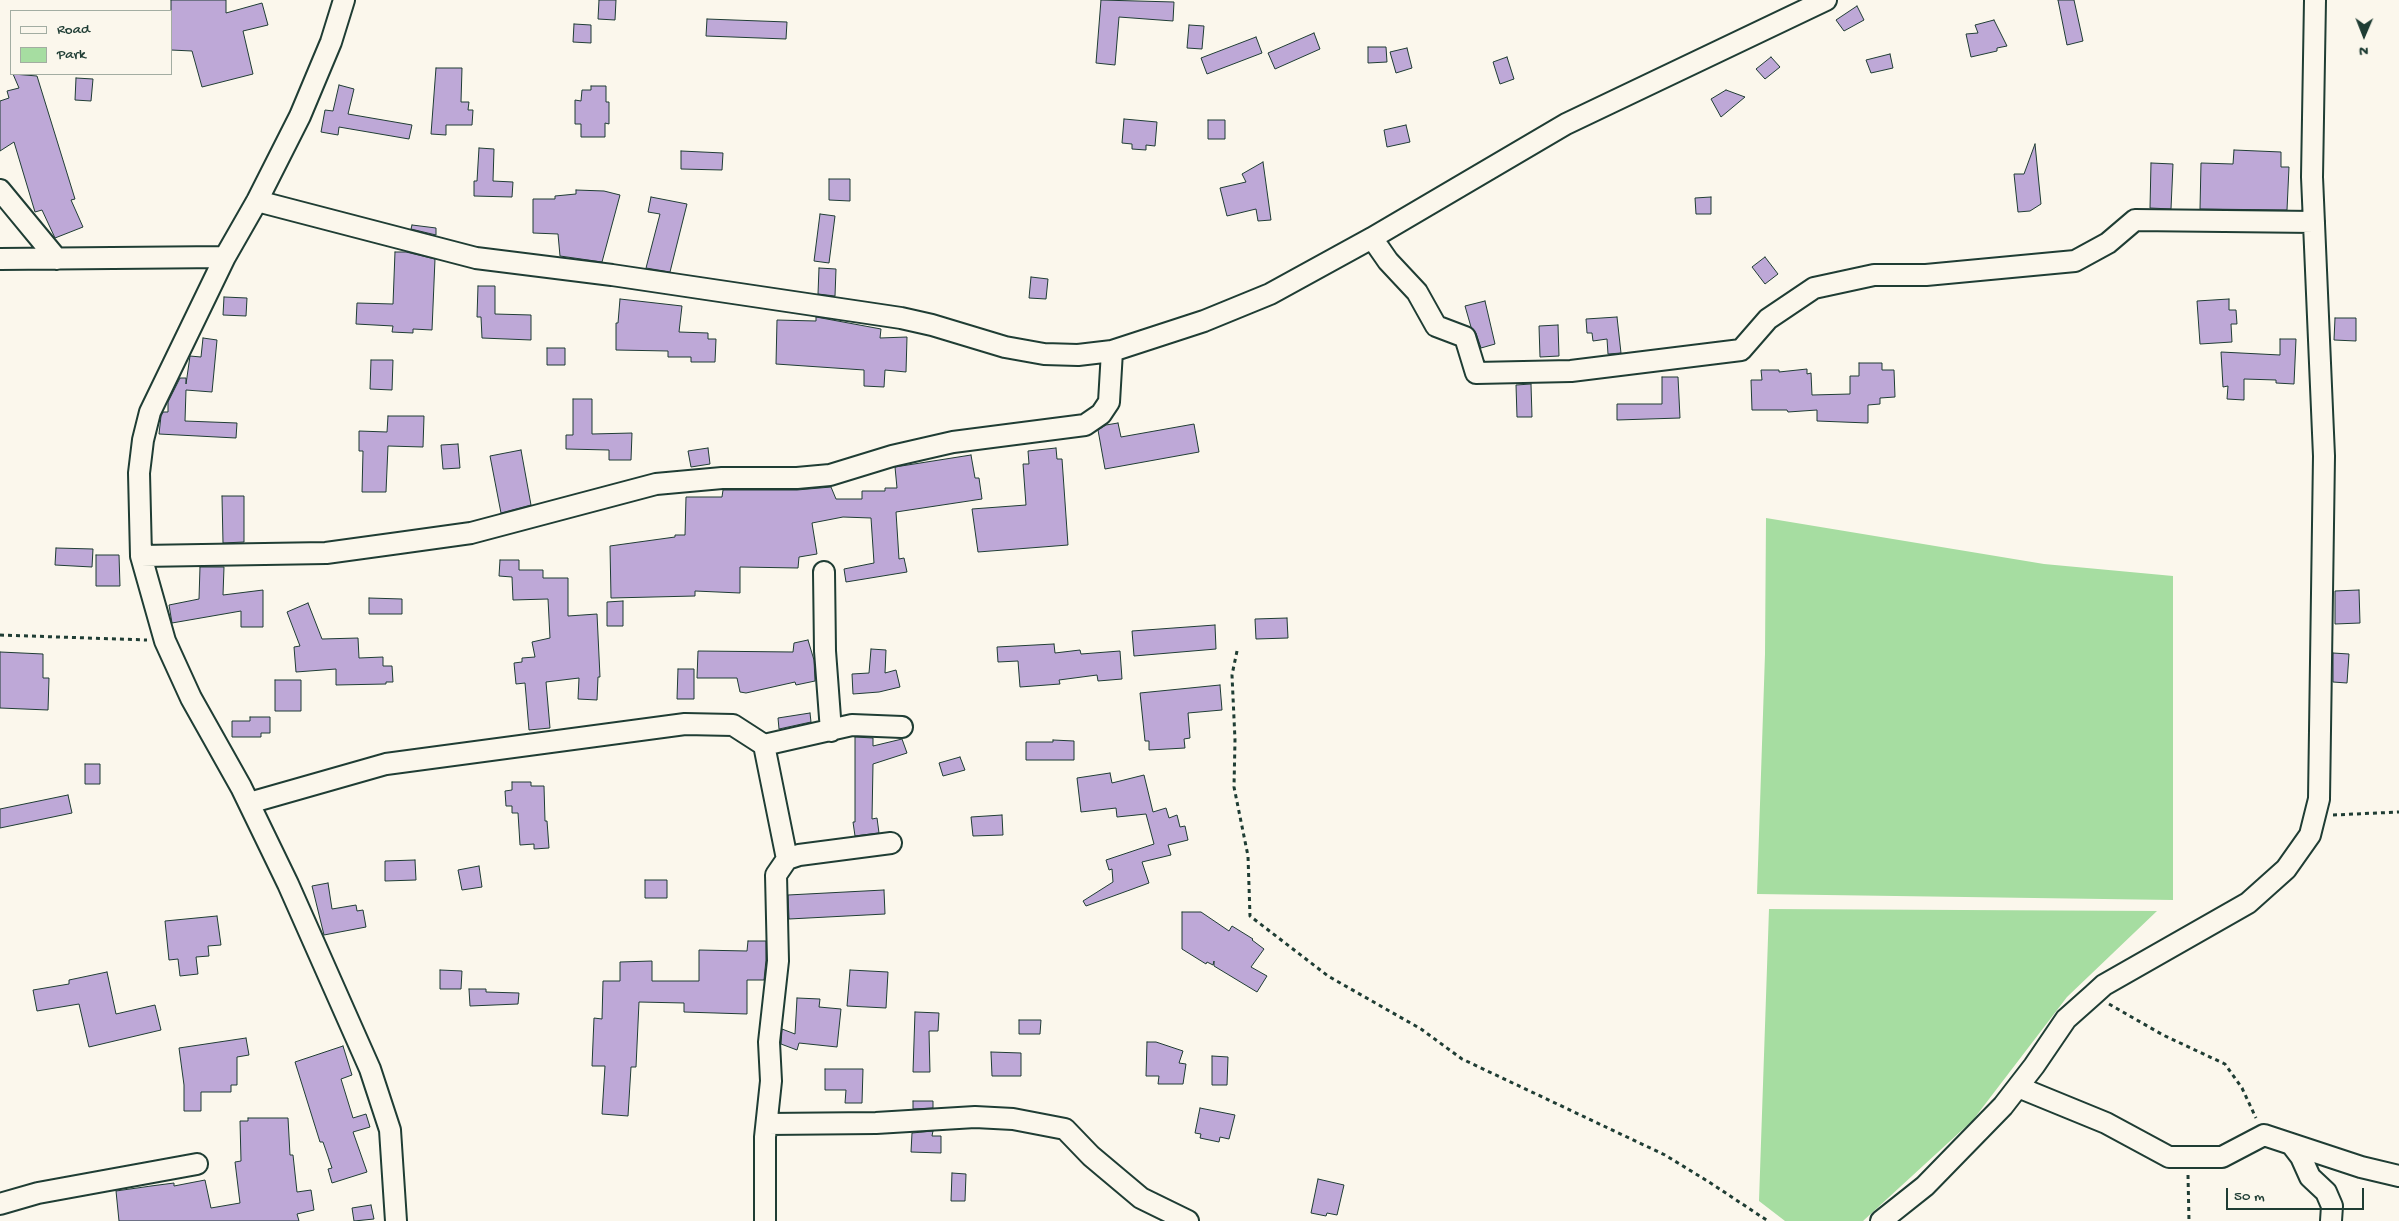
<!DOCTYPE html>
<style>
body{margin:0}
#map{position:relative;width:2399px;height:1221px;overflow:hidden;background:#fbf7ec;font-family:"Gochi Hand",sans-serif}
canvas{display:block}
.legend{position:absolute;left:10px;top:10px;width:162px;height:65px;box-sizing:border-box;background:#fbf7ec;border:1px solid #a3ada2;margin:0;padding:6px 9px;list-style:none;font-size:15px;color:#1f3d34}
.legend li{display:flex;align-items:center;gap:10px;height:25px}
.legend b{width:25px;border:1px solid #a3ada2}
.north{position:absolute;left:2339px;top:10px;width:50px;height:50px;-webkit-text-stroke:4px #fbf7ec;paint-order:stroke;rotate:181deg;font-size:14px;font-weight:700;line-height:20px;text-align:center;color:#1f3d34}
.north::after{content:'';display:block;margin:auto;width:18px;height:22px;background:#1f3d34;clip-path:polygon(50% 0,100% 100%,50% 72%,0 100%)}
.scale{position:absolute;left:2226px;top:1188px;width:138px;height:22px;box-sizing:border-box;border:2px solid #1f3d34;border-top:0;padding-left:6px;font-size:15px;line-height:18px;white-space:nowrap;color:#1f3d34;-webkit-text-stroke:4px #fbf7ec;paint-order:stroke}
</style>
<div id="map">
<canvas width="2399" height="1221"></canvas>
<ul class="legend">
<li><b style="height:6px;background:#fbf7ec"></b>Road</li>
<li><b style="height:14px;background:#a6dda1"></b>Park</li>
</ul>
<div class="north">N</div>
<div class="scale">50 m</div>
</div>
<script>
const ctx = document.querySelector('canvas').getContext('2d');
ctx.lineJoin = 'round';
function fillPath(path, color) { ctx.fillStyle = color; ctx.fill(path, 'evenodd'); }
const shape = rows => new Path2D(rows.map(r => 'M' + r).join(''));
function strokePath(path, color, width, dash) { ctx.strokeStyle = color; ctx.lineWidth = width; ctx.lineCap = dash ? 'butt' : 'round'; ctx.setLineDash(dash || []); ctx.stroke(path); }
fillPath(shape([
 [1766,518,2044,564,2173,576,2173,900,1757,894,1765,654],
 [1769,909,2157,911,2067,997,1973,1120,1863,1221,1785,1221,1759,1201]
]), '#a6dda1');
const building = shape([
 [171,0,226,0,226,13,262,3,268,25,243,31,253,74,202,87,192,51,171,50,171,0],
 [599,0,616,0,615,20,598,19,599,0],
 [1101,0,1174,2,1173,21,1119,17,1115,65,1096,63,1101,0],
 [2058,0,2074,0,2083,41,2067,45,2058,0],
 [1857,6,1864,20,1844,31,1836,20,1857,6],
 [707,19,787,22,786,39,706,36,707,19],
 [1994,20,2007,46,1997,48,1997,51,1971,57,1966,34,1978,33,1975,25,1994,20],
 [574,24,591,25,591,43,573,42,574,24],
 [1189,25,1204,26,1202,49,1187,48,1189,25],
 [1314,33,1320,49,1275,69,1268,53,1314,33],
 [1256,37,1262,53,1207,74,1201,58,1256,37],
 [1368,47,1386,47,1387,62,1368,63,1368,47],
 [1407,48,1412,68,1396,73,1390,52,1407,48],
 [1890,54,1893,68,1871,73,1866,60,1890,54],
 [1507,57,1514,79,1500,84,1493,62,1507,57],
 [1771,57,1780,67,1765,79,1756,69,1771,57],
 [436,68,462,68,461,102,469,102,468,110,473,110,472,125,446,125,446,135,431,134,436,68],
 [13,74,37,76,75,199,71,200,83,227,55,238,42,210,35,212,14,142,0,151,0,101,9,98,7,91,19,88,13,74],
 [76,78,93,79,91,101,75,100,76,78],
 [339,85,354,89,348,114,412,125,409,139,339,127,338,135,321,132,325,110,333,111,339,85],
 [591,86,606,86,606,102,609,102,609,124,605,123,605,137,581,137,581,124,575,124,575,100,581,101,582,90,591,90,591,86],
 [1726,90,1745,97,1721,117,1711,99,1726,90],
 [1124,119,1157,122,1155,146,1146,145,1146,150,1132,149,1132,144,1122,143,1124,119],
 [1208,120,1225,120,1225,139,1208,139,1208,120],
 [1406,125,1410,142,1387,147,1384,130,1406,125],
 [2035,144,2041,204,2030,211,2018,212,2014,174,2024,174,2035,144],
 [479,148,494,149,493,181,513,182,512,197,474,196,474,181,477,181,479,148],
 [2234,150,2281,152,2281,167,2289,167,2287,210,2200,209,2201,163,2233,164,2234,150],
 [681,151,723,153,722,170,681,169,681,151],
 [1263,162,1271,220,1258,221,1256,209,1227,216,1220,188,1246,182,1242,174,1263,162],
 [2151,163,2173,164,2171,209,2150,208,2151,163],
 [829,179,850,179,850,201,829,200,829,179],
 [576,190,604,191,620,195,602,262,560,256,558,234,533,233,533,199,555,199,555,196,576,194,576,190],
 [651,197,687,204,670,272,646,268,660,214,648,212,651,197],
 [1711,197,1711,214,1696,214,1695,198,1711,197],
 [820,214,835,216,829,263,814,261,820,214],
 [412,225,436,228,436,235,411,229,412,225],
 [395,252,406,252,435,259,432,330,413,329,413,333,392,332,393,326,356,324,357,303,393,304,395,252],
 [1765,257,1778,274,1765,284,1752,267,1765,257],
 [819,268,836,269,835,296,818,294,819,268],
 [1031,277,1048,279,1046,299,1029,298,1031,277],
 [478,286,495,286,495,314,531,315,531,340,482,338,481,317,477,317,478,286],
 [224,297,247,298,246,316,223,315,224,297],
 [620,299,682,306,679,332,708,333,708,339,716,339,715,362,691,362,691,357,668,357,668,351,616,350,616,323,618,323,620,299],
 [2229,299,2229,310,2236,310,2237,324,2231,324,2232,342,2200,344,2197,301,2229,299],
 [1485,301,1495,344,1481,348,1476,333,1471,327,1465,306,1485,301],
 [816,317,881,329,880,338,907,337,906,372,885,370,884,387,864,386,864,370,776,364,777,320,816,321,816,317],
 [1617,317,1621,353,1608,354,1607,339,1593,341,1592,333,1587,333,1586,319,1617,317],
 [2335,318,2356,318,2356,341,2334,340,2335,318],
 [1558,325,1559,356,1540,357,1539,326,1558,325],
 [203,338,217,340,212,392,186,390,185,421,237,423,236,438,159,434,161,416,163,412,168,412,168,402,180,378,186,378,186,384,190,356,201,357,203,338],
 [2280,339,2296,339,2294,384,2276,383,2276,380,2244,379,2244,400,2227,399,2228,386,2223,387,2221,352,2280,355,2280,339],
 [547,348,565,348,565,365,547,365,547,348],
 [371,360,393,360,392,390,370,389,371,360],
 [1859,363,1882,363,1882,370,1894,370,1895,397,1880,398,1880,404,1868,405,1868,423,1817,421,1817,410,1788,412,1787,410,1752,410,1751,380,1762,380,1761,370,1779,370,1779,372,1807,369,1807,374,1811,373,1812,395,1850,394,1850,376,1859,376,1859,363],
 [1662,377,1678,377,1680,418,1617,420,1617,404,1662,404,1662,377],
 [1531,384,1532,417,1517,417,1516,385,1531,384],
 [573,399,592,399,592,434,632,433,631,460,609,460,609,450,566,449,566,435,573,435,573,399],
 [388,416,424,416,423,447,388,446,386,492,362,492,363,451,359,451,359,431,387,432,388,416],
 [1118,423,1121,437,1194,424,1199,452,1105,469,1098,430,1106,425,1118,423],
 [458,444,460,468,443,469,441,445,458,444],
 [708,448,710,464,691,467,688,451,708,448],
 [1056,448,1057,459,1062,459,1068,545,978,552,972,509,1026,505,1023,464,1029,464,1028,451,1056,448],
 [521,450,531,505,501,513,490,456,521,450],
 [971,455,975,478,979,478,982,499,896,512,899,559,904,558,907,572,846,582,844,569,874,563,871,518,843,517,812,523,817,554,799,557,798,568,740,567,740,593,695,591,695,596,611,598,610,546,675,537,675,535,685,535,686,497,722,497,723,490,797,490,831,487,836,499,862,499,862,491,885,491,885,488,897,488,895,467,971,455],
 [222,496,244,496,244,542,223,543,222,496],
 [56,548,93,549,92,567,55,565,56,548],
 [96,555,119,555,120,586,96,586,96,555],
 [500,560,519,560,519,570,543,570,543,578,568,578,568,616,597,614,600,677,598,677,597,700,578,699,579,678,546,682,550,728,529,730,525,683,516,684,514,663,522,662,522,658,535,657,532,642,550,638,548,599,513,600,512,577,499,576,500,560],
 [200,567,224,567,223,595,263,590,263,627,241,627,241,611,172,623,169,605,199,599,200,567],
 [2359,590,2360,623,2335,624,2335,591,2359,590],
 [369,598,402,599,402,614,369,614,369,598],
 [623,601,623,626,607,626,607,602,623,601],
 [308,603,322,639,358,638,359,658,383,657,383,666,392,666,393,682,386,682,386,684,336,685,336,669,296,672,294,647,300,646,287,612,308,603],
 [1287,618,1288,638,1256,639,1255,619,1287,618],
 [1215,625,1216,649,1134,656,1132,631,1215,625],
 [808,640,814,660,815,681,796,685,795,682,746,693,740,692,737,678,697,678,698,651,793,652,794,643,808,640],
 [1054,644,1055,653,1080,650,1081,654,1120,651,1122,679,1098,681,1097,675,1059,680,1060,684,1020,687,1018,661,998,662,997,647,1054,644],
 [871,649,886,650,885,673,896,670,900,687,879,692,853,694,852,674,869,673,871,649],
 [0,652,43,654,43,678,49,678,48,710,0,708,0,652],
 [2333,653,2349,654,2347,683,2333,682,2333,653],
 [678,669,694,669,694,699,677,699,678,669],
 [275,680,301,680,301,711,275,711,275,680],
 [1220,685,1222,710,1188,713,1190,738,1184,739,1185,748,1149,750,1149,741,1145,741,1140,693,1220,685],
 [810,713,811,722,779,729,778,718,810,713],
 [250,717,270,717,270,733,261,733,261,737,232,737,232,721,250,721,250,717],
 [855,737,873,738,873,746,902,739,907,753,873,764,872,819,877,818,879,833,855,836,853,822,855,822,855,737],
 [1053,740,1074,741,1074,760,1026,760,1026,742,1053,742,1053,740],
 [960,757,965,770,943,776,939,763,960,757],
 [85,764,100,764,100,784,85,784,85,764],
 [1110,773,1112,783,1144,775,1153,812,1166,808,1169,818,1177,815,1180,827,1185,826,1188,840,1168,845,1171,855,1142,862,1149,883,1086,906,1083,901,1113,882,1112,869,1109,870,1106,860,1154,844,1146,814,1117,817,1116,808,1081,812,1077,778,1110,773],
 [512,782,531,782,531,786,544,786,545,821,547,821,549,848,534,849,534,844,520,845,518,813,512,813,512,806,506,806,505,791,512,790,512,782],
 [68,795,72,813,0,828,0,809,68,795],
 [1002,815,1003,835,973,836,971,817,1002,815],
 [415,860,416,880,385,881,385,861,415,860],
 [479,866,482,887,462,890,458,870,479,866],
 [645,880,667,880,667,898,645,898,645,880],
 [328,883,332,909,356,905,357,911,363,910,366,927,324,935,312,886,328,883],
 [884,890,885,914,789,919,788,895,884,890],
 [1182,912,1201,912,1229,931,1232,926,1253,939,1252,940,1264,949,1251,967,1267,976,1257,992,1214,966,1214,961,1213,965,1207,962,1206,964,1182,949,1182,912],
 [217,916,221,945,208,946,209,956,196,957,198,974,180,976,178,959,169,960,165,921,217,916],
 [748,941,766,941,766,960,764,980,747,980,747,1014,684,1012,684,1003,639,1002,636,1067,631,1067,628,1116,602,1114,605,1066,592,1066,594,1018,602,1019,603,981,620,981,620,962,652,961,652,981,699,981,699,950,747,951,748,941],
 [440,970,462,971,461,989,440,989,440,970],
 [850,970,888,972,886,1008,847,1006,850,970],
 [107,972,116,1014,155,1005,161,1030,89,1047,79,1004,37,1011,33,990,69,984,69,980,107,972],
 [469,989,486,989,486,992,519,993,518,1004,470,1006,469,989],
 [797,998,820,999,819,1007,841,1009,837,1047,799,1043,797,1050,781,1044,782,1029,795,1034,797,998],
 [915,1012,939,1013,938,1031,929,1031,930,1072,913,1072,915,1012],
 [1019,1020,1041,1020,1040,1034,1019,1034,1019,1020],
 [246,1038,249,1055,237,1057,237,1085,231,1085,231,1092,201,1092,201,1111,184,1111,184,1085,179,1048,246,1038],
 [1147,1042,1156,1042,1183,1051,1179,1063,1186,1064,1183,1084,1158,1084,1159,1076,1146,1076,1147,1042],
 [343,1046,352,1075,341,1079,353,1118,366,1114,370,1127,353,1132,367,1172,332,1183,328,1169,332,1168,323,1142,320,1142,295,1062,343,1046],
 [991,1052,1021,1053,1021,1076,992,1076,991,1052],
 [1212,1056,1228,1057,1227,1085,1212,1085,1212,1056],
 [825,1069,863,1069,862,1103,845,1103,846,1090,825,1090,825,1069],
 [913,1101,933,1101,933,1108,913,1109,913,1101],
 [1200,1108,1235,1115,1229,1139,1220,1137,1219,1142,1200,1138,1201,1134,1195,1133,1200,1108],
 [248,1118,288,1118,290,1155,293,1155,297,1192,311,1190,314,1210,297,1214,299,1221,119,1221,116,1191,151,1186,174,1183,174,1186,205,1180,211,1208,240,1203,235,1162,241,1161,240,1121,248,1121,248,1118],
 [933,1131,932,1136,941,1136,941,1153,911,1152,912,1133,933,1131],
 [952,1173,966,1174,965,1201,951,1201,952,1173],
 [1318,1179,1344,1185,1337,1215,1327,1213,1326,1216,1311,1213,1318,1179],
 [371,1205,374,1219,354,1221,352,1208,371,1205]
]);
fillPath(building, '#bea8d7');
strokePath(building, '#1f3d34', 1);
const minor = shape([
 [344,0,331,42,300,116,257,201,225,257,150,412,143,440,139,473,141,556,165,641,191,698,241,787,288,884,370,1069,390,1130,396,1221],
 [0,190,57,259],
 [257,201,476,258,612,275,901,318,932,325,1005,347,1044,354,1078,355,1112,351,1204,321,1270,294,1372,238,1566,124,1826,0],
 [1372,238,1388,261,1417,292,1436,326,1465,337,1476,373,1571,371,1741,350,1768,319,1814,288,1874,275,1926,275,2075,261,2108,243,2135,220,2314,222],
 [0,259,225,257],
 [141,556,326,553,399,543,471,533,656,484,722,478,797,478,830,475,892,456,953,442,1085,425,1101,414,1109,402,1112,351],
 [824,572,825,651,831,731],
 [764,745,852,725,902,727],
 [249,803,386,764,685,724,733,725,764,745,787,859],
 [2018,1087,2106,1123,2169,1157,2222,1157,2264,1135,2361,1167,2399,1176],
 [767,1124,876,1123,975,1117,1013,1119,1065,1129,1091,1156,1141,1198,1188,1221],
 [2291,1144,2301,1157,2310,1177,2326,1192,2332,1206,2331,1221],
 [0,1204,38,1193,197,1164],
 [765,1221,765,1137,771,1081,769,1042,778,961,776,875,787,859,799,855,891,843],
 [1881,1221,1925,1186,2003,1106,2034,1066,2066,1019,2093,995,2104,985,2248,903,2286,869,2310,835,2319,799,2324,456,2312,177,2315,0]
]);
strokePath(minor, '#1f3d34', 24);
strokePath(shape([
 [0,635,147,640],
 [1237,651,1232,675,1235,740,1234,787,1248,856,1250,916,1328,976,1421,1029,1462,1059,1665,1155,1709,1182,1768,1221],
 [2333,815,2399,812],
 [2109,1004,2163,1035,2225,1064,2242,1088,2256,1118],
 [2188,1175,2189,1221]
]), '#1f3d34', 3, [4, 4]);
strokePath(minor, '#fbf7ec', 20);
</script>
